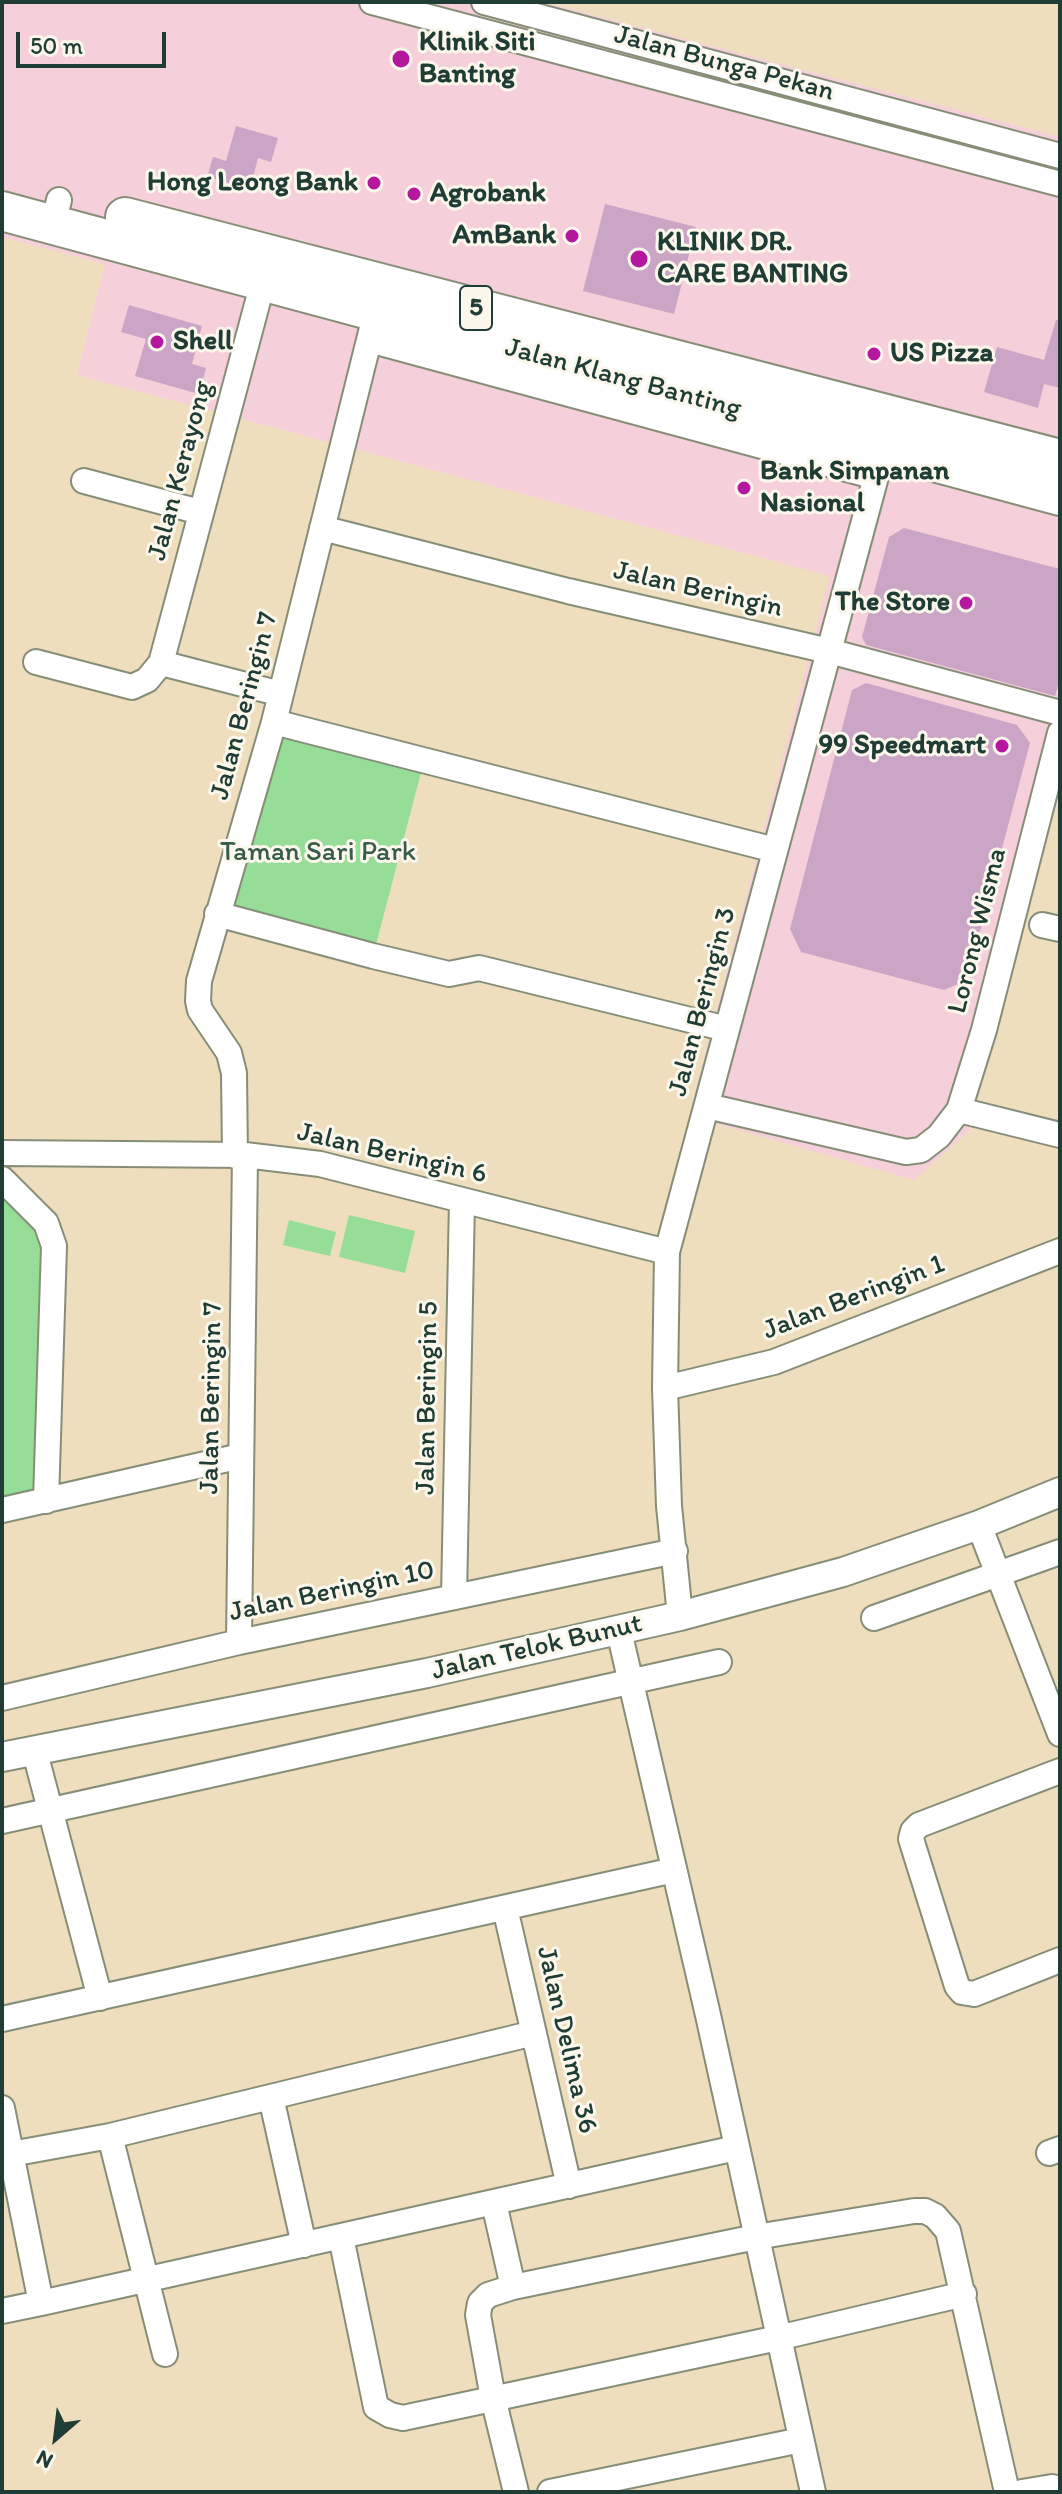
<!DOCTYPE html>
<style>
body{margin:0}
#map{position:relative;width:1062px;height:2494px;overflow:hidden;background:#eedebd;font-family:Itim,sans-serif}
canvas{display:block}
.frame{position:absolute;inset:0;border:4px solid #1f3d34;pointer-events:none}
.north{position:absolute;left:16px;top:2398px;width:80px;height:80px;-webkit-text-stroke:6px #fbf7ec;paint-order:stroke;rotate:208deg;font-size:22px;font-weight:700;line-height:32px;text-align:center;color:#1f3d34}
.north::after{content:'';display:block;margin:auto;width:28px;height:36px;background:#1f3d34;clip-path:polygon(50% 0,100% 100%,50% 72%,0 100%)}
.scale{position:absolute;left:16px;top:32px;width:150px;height:36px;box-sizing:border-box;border:4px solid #1f3d34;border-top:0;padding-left:10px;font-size:24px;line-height:28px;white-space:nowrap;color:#1f3d34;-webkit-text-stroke:6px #fbf7ec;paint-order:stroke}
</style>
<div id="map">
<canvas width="1062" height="2494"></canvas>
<div class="frame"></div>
<div class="north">N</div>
<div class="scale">50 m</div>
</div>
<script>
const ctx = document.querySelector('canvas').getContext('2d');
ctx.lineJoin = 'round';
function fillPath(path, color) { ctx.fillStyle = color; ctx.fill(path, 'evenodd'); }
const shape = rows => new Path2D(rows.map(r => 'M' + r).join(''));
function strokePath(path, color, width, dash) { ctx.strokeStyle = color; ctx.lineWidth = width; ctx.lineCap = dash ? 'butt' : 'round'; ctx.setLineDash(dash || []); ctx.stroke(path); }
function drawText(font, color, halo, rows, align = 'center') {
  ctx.font = font + ' Itim,sans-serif'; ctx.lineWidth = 6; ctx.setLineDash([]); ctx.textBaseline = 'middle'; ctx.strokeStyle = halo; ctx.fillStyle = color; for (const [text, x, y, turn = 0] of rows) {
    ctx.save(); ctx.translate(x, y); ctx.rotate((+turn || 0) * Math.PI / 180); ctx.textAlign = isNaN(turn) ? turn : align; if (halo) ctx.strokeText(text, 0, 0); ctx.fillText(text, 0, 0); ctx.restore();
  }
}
fillPath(shape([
 [2,2,543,2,1060,137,1060,791,969,1131,914,1180,689,1116,830,576,77,375,105,264,2,237]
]), '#f5cfda');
fillPath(shape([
 [274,722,424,761,373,956,217,914],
 [2,1187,44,1223,46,1497,2,1506],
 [349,1215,415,1231,405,1273,339,1257],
 [289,1220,336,1232,330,1256,283,1245]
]), '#96de98');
fillPath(shape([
 [236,126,278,138,271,162,258,158,250,189,207,177,213,157,226,161],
 [605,204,696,227,674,314,583,291],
 [129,305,202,326,192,364,206,368,199,394,135,376,146,339,121,332],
 [1056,320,1060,320,1060,388,1044,384,1038,408,984,392,997,347,1044,360],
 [904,528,1060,569,1060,678,1055,696,866,645,862,637,889,537],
 [866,683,1017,725,1030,743,967,980,944,990,801,952,790,929,852,690]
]), '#cba5c6');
const minor = shape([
 [372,2,1060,184],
 [484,2,1060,156],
 [53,225,59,200],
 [369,340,876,477],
 [84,481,200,512],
 [322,528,568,591,829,651,1060,713],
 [36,662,132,687,147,680,161,663,263,282],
 [161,663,281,694],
 [274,722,775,850],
 [217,914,373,956,449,974,479,968,727,1029],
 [1042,925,1060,929],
 [707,1106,906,1152,921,1150,939,1136,959,1110,984,1030,1060,733],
 [959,1110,1060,1135],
 [2,1153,245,1155,320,1164,667,1252],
 [235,1156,234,1073,229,1053,200,1010,198,1001,199,981,274,722,376,312],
 [2,1179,46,1223,54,1246,46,1501],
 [665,1388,774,1362,1060,1251],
 [2,1510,241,1456],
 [979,1525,1060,1734],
 [454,1597,462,1200],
 [680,1616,669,1506,665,1388,667,1252,887,436],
 [874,1618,1060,1552],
 [619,1631,708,2015,813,2492],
 [239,1642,245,1155],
 [2,1698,239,1642,675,1551],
 [34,1749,100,1998],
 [1060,1771,919,1825,913,1831,911,1839,957,1986,962,1992,974,1994,1060,1960],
 [2,1821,719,1662],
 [505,1908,569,2186],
 [2,2019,674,1870],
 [271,2097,304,2245],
 [2,2108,41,2303,2,2311],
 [110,2136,165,2354],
 [1049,2153,1060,2149],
 [11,2154,110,2136,534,2033],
 [494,2203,513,2287,756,2237,914,2211,925,2211,935,2216,948,2231,1007,2492],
 [341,2237,376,2407,390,2415,403,2418,778,2338,964,2294],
 [513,2287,488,2295,480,2303,478,2315,493,2398,516,2492],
 [41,2303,736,2148],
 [550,2492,801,2440],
 [1022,2492,1052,2487,1060,2489]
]);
const tertiary = shape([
 [2,1757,427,1673,680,1616,843,1572,979,1525,1060,1492]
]);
const trunk = shape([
 [2,211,1060,496],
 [125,217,1060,459]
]);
strokePath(minor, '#868e78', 28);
strokePath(tertiary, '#868e78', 32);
strokePath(trunk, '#868e78', 42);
strokePath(minor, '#fff', 24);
strokePath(tertiary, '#fff', 28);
strokePath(trunk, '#fff', 38);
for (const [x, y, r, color] of [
 [401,59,10,"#b5179e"],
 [374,183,8,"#b5179e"],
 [414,194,8,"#b5179e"],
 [572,236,8,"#b5179e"],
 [639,259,10,"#b5179e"],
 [157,342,8,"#b5179e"],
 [874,354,8,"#b5179e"],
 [744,488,8,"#b5179e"],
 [966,603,8,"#b5179e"],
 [1002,746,8,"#b5179e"]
]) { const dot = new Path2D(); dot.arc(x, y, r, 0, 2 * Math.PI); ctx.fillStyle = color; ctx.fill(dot); strokePath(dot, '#fbf7ec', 3); }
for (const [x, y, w] of [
 [476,308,32]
]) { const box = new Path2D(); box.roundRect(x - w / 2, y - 22, w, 44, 6); ctx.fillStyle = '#fbf7ec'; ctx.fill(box); strokePath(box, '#1f3d34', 2); }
drawText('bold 26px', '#1f3d34', null, [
 ["5",476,308]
]);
drawText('bold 28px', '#1f3d34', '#fbf7ec', [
 ["Klinik Siti",419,43],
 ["Banting",419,75],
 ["Hong Leong Bank",358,183,"right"],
 ["Agrobank",430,194],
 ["AmBank",556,236,"right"],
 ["KLINIK DR.",657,243],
 ["CARE BANTING",657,275],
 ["Shell",173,342],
 ["US Pizza",890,354],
 ["Bank Simpanan",760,472],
 ["Nasional",760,504],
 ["The Store",950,603,"right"],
 ["99 Speedmart",986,746,"right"]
], 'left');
drawText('28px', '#1f3d34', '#fbf7ec', [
 ["Jalan Bunga Pekan",724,64,15],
 ["Jalan Klang Banting",623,379,15],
 ["Jalan Kerayong",181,471,-75],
 ["Jalan Beringin",698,590,13],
 ["Jalan Beringin 7",245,706,-75],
 ["Lorong Wisma",978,931,-76],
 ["Jalan Beringin 3",703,1002,-75],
 ["Jalan Beringin 6",392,1154,13],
 ["Jalan Beringin 1",854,1298,-21],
 ["Jalan Beringin 7",212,1398,-89],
 ["Jalan Beringin 5",428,1398,-89],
 ["Jalan Beringin 10",332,1592,-12],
 ["Jalan Telok Bunut",537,1648,-13],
 ["Jalan Delima 36",566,2040,77]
]);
drawText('28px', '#375d48', '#fbf7ec', [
 ["Taman Sari Park",318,853]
]);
</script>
